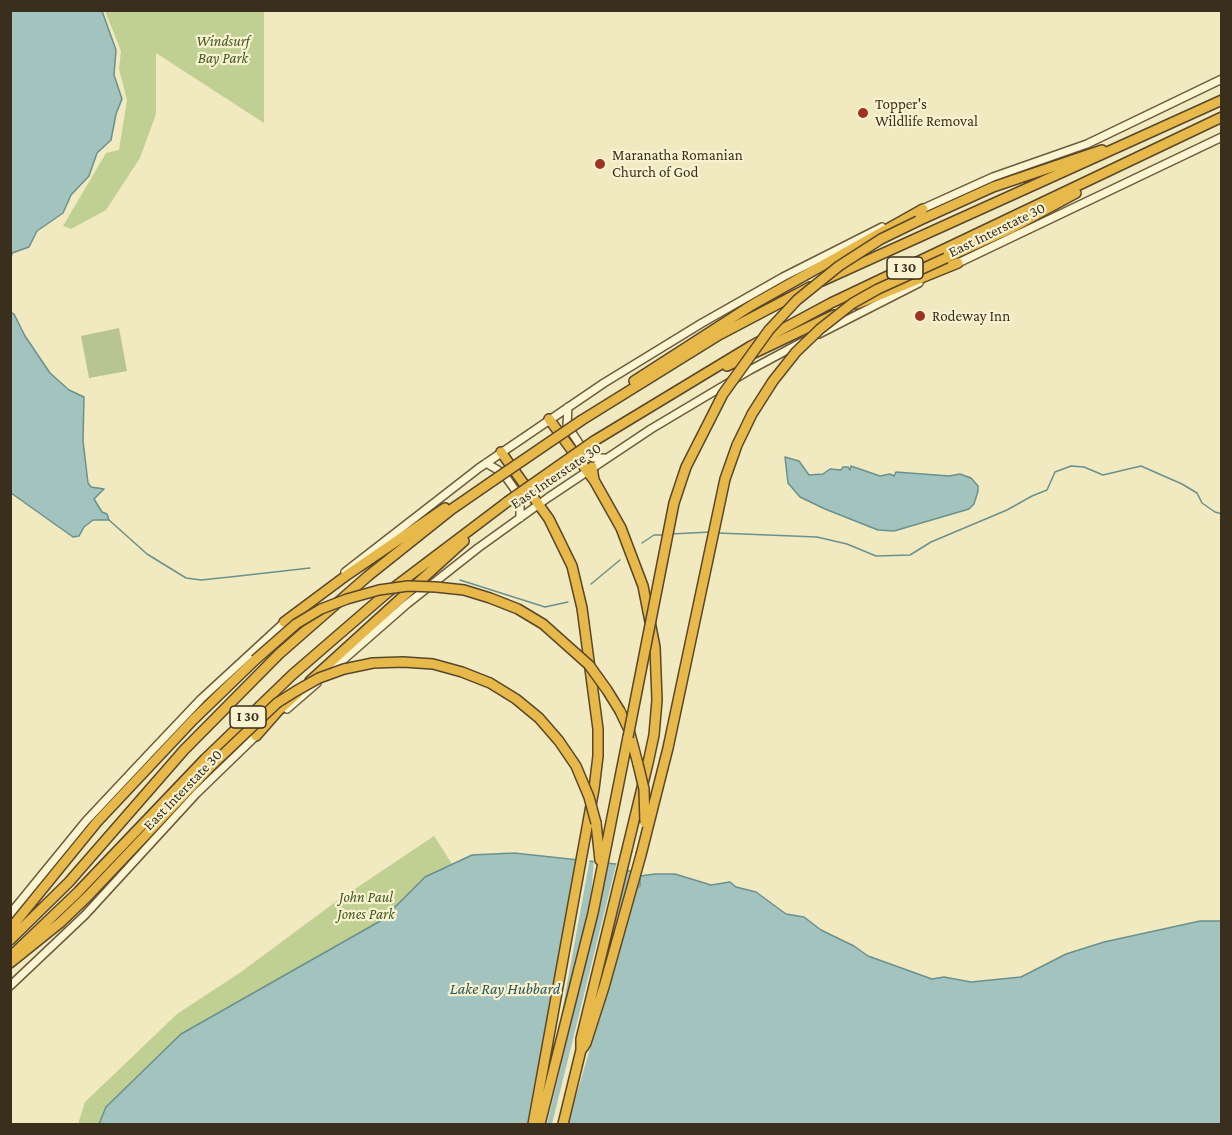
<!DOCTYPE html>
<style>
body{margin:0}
#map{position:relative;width:1232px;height:1135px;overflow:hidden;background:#f1e9c0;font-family:"Crimson Pro",serif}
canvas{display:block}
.frame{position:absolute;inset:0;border:12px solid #3a2f1c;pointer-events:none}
</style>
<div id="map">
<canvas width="1232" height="1135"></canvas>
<div class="frame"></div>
</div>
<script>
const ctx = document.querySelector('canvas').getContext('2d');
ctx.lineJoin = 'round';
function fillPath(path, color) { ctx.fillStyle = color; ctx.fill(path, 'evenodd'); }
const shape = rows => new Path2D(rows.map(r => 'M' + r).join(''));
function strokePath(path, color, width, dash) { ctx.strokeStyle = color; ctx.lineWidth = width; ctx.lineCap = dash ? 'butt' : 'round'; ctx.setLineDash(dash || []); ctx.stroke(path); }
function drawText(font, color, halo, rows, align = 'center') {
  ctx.font = font + ' "Crimson Pro",serif'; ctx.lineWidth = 4.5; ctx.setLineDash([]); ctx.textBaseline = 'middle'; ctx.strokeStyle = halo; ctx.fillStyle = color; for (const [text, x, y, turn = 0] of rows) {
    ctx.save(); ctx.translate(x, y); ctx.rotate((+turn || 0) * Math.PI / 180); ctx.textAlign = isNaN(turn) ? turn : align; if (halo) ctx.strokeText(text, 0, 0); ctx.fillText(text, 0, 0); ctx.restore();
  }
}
fillPath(shape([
 [105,11,264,11,264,123,156,53,156,114,140,158,106,210,71,229,63,226,106,153,119,150,127,100,119,69,121,51],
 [434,836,452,864,413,889,382,920,181,1034,100,1124,78,1124,85,1102,177,1014,241,972,334,903]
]), '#c0d093');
fillPath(shape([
 [119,328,127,371,89,378,81,336]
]), '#b7c493');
const water = shape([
 [11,10,102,11,116,50,114,75,122,99,116,114,111,140,97,153,89,176,71,195,63,213,37,231,29,247,12,253,11,259,11,10],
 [11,312,14,314,25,336,50,373,69,390,84,397,83,441,88,483,91,487,104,489,94,499,102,512,107,514,109,520,93,520,84,527,79,536,73,537,11,493,11,312],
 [785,457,799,461,809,475,823,474,830,469,841,470,843,467,848,467,850,470,851,466,880,476,890,474,894,476,896,472,949,476,960,474,971,478,978,486,978,491,974,504,969,509,894,531,878,530,825,509,800,497,788,483,785,457],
 [514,853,616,864,631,872,634,890,640,886,640,876,655,874,675,874,711,885,730,882,736,887,756,892,786,914,804,917,821,930,854,946,868,956,932,979,944,977,971,982,1021,977,1066,954,1104,942,1200,921,1221,921,1221,1124,99,1124,106,1107,181,1034,382,920,425,877,472,855,514,853]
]);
fillPath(water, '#a3c3be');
strokePath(water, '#6a918d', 1.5);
fillPath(shape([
 [577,856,590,858,558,1034,591,897,594,858,609,860,603,890,547,1124,527,1124],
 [617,861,628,867,601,983,638,874,641,873,568,1124,552,1124]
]), '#f1e9c0');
strokePath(shape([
 [109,520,147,554,186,578,201,580,230,577,310,568],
 [718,533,817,537,847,544,876,556,910,555,931,542,1007,510,1032,496,1047,490,1055,472,1071,466,1084,467,1103,475,1141,466,1182,484,1197,493,1202,503,1215,512,1222,514],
 [671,534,711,532],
 [642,543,654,535,663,535],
 [460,580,545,607,568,602],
 [591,584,620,560]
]), '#6a918d', 1.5);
const secondary = shape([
 [920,210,993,177,1087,144,1222,79],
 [956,264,1222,137],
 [819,334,919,283],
 [568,407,567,425,584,451,593,458,604,458],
 [486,463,503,473,518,494,520,501,520,518],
 [345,572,479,468,604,383,702,323,783,277,882,227],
 [327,674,407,604,478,548,549,497,651,429,750,370,804,341],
 [287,709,317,683],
 [10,914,86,821,147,756,201,699,288,619],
 [10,986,85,915,196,794,258,734]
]);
const highway = shape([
 [918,221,993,187,1102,150],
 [946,258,1010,229,1076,193],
 [822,281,1222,100],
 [857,304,958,263],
 [727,366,834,315],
 [634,381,752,305,923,209],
 [549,419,593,479],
 [582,420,719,335,810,287],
 [594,441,751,346,831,303,1222,117],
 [501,452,549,519,572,566,582,608,598,729,598,756,594,789,533,1124],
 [284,622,347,575,445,508],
 [310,681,464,541],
 [620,711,629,730,638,764],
 [256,736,278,711,298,693],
 [596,823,600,860],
 [10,929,97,822,193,720,255,660],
 [10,940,69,882,184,750,279,654,368,576,452,509,494,480],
 [10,957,78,892,205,759,292,675,388,592,507,502],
 [10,963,61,922,88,896,212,765],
 [583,1048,586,1043,604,987,641,855],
 [540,1124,593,913,628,737],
 [563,1124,581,1050,581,1039,648,763,654,735,657,700,655,647,643,586,621,528,594,480,592,467]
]);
strokePath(secondary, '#6d5b3a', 10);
strokePath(highway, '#59472b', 12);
strokePath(secondary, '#fbf5d4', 7);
strokePath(highway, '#e7b84a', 9);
const highwayBridge = shape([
 [494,480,582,420],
 [507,502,594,441],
 [255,660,296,624,321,609,347,599,379,590,408,586,436,587,464,590,490,598,518,609,543,624,589,665,607,690,620,711],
 [628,737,674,503,686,467,723,394,769,330,797,300,839,266,881,239,918,221],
 [638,764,644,789,645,823],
 [212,765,277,703,296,691,319,678,344,669,373,663,403,662,433,664,462,672,490,683,516,699,539,718,559,741,576,766,589,797,596,823],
 [641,855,668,748,725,479,737,445,752,414,773,381,796,352,820,329,853,303,878,289,946,258]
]);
strokePath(highwayBridge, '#59472b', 12, []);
strokePath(highwayBridge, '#e7b84a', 9);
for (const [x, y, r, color] of [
 [863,113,6,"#9f3322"],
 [600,164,6,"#9f3322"],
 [920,316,6,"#9f3322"]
]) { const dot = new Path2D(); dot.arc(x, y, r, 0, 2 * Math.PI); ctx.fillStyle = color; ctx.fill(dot); strokePath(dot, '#f8f2d0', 2); }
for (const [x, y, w] of [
 [905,268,36],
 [248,717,36]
]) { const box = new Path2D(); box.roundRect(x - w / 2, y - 11, w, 22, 4.5); ctx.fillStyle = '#f8f2d0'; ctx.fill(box); strokePath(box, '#3a2f1c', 1.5); }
drawText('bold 14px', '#3a2f1c', null, [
 ["I 30",905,268],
 ["I 30",248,717]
]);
drawText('italic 15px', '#425821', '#f8f2d0', [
 ["Windsurf",223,41],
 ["Bay Park",223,58],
 ["John Paul",366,897],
 ["Jones Park",366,914]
]);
drawText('15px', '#3a2f1c', '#f8f2d0', [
 ["Topper's",875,104],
 ["Wildlife Removal",875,121],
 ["Maranatha Romanian",612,155],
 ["Church of God",612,172],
 ["Rodeway Inn",932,316]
], 'left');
drawText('15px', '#3a2f1c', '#f8f2d0', [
 ["East Interstate 30",997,230,-26],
 ["East Interstate 30",556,476,-34],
 ["East Interstate 30",183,790,-46]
]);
drawText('italic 16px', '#2a575b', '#f8f2d0', [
 ["Lake Ray Hubbard",505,989]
]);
</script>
